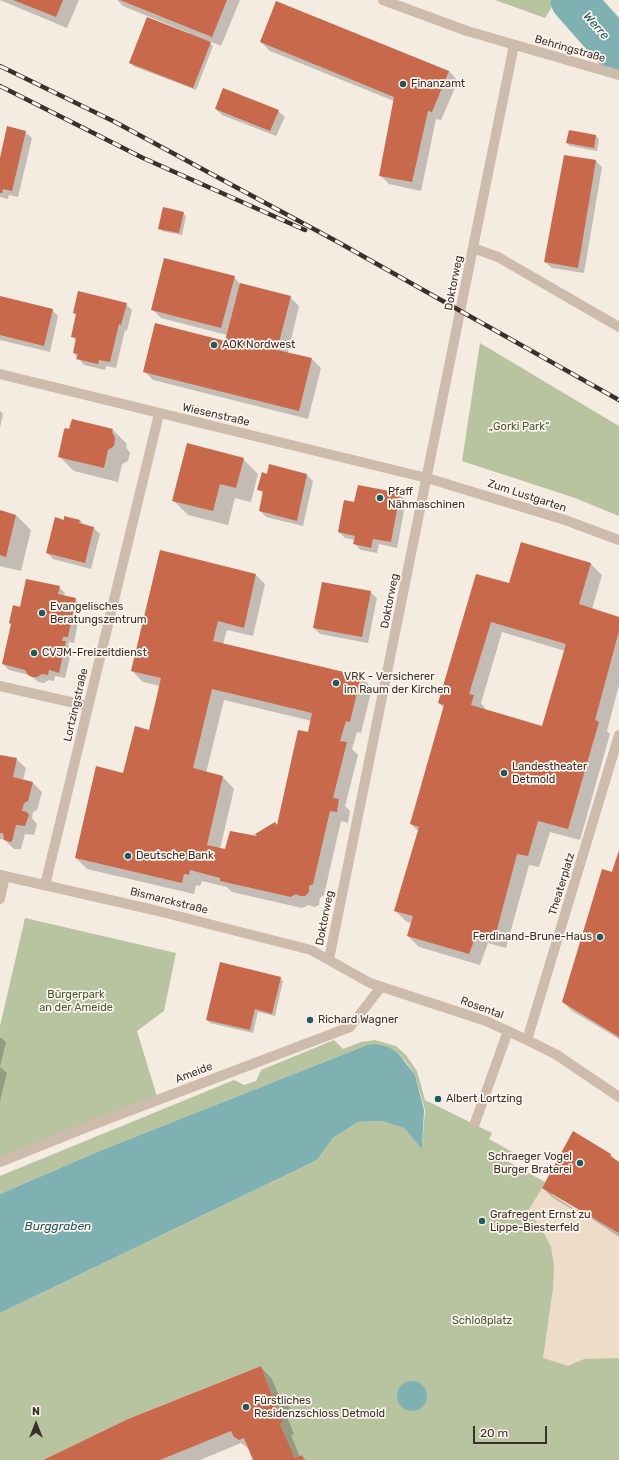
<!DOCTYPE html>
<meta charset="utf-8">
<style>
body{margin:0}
#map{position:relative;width:619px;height:1460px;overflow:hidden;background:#f4ebe1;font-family:Rubik,sans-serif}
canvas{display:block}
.north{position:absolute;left:16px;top:1404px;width:40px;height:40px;-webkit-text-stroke:3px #fbf5ee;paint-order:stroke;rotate:0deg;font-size:11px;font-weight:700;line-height:16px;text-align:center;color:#3b302b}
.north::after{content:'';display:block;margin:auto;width:14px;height:18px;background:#3b302b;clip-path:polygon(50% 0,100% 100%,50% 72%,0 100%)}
.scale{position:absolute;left:473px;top:1426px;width:74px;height:18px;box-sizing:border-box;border:2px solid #3b302b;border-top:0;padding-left:5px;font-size:12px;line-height:14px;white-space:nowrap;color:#3b302b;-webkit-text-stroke:3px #fbf5ee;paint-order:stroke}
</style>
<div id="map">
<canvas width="619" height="1460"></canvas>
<div class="north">N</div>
<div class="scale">20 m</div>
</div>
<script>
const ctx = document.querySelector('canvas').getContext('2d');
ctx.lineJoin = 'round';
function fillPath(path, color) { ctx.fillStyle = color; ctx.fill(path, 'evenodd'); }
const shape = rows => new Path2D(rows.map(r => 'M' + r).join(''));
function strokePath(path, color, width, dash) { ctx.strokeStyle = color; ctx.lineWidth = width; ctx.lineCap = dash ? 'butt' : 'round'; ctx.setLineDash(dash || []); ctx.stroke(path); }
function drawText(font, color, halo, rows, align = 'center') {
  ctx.font = font + ' Rubik,sans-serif'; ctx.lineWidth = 3.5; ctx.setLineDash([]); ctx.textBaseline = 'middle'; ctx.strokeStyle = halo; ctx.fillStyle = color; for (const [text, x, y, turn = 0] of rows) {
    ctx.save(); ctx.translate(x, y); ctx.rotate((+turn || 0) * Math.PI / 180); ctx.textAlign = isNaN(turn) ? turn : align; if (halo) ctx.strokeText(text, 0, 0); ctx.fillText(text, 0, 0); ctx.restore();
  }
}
fillPath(shape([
 [495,0,556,0,545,18],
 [480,343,619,426,619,516,575,498,462,461],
 [25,918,176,953,164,1011,137,1031,158,1100,0,1162,0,1026],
 [334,1040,343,1049,361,1042,375,1040,396,1046,406,1055,417,1071,425,1100,492,1133,489,1139,514,1153,509,1162,545,1182,542,1188,619,1233,619,1460,304,1460,302,1455,295,1458,280,1424,283,1422,276,1405,281,1402,278,1394,272,1396,261,1366,128,1419,43,1460,0,1460,0,1313,317,1160,333,1138,358,1122,381,1121,404,1128,422,1148,425,1110,415,1075,407,1063,398,1053,389,1047,367,1045,102,1150,0,1194,0,1176,234,1080,244,1085,256,1081,261,1070]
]), '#b8c4a0');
fillPath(shape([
 [542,1188,619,1233,619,1358,584,1359,568,1366,543,1358,553,1288,554,1265,551,1247,543,1231,528,1211]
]), '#ecdcc8');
fillPath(shape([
 [375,1044,389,1047,398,1053,415,1075,424,1110,422,1149,404,1128,381,1121,358,1122,333,1138,317,1160,0,1313,0,1194,102,1150,367,1045],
 '397 1396a15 15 0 1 1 30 0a15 15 0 1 1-30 0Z'
]), '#7fb0b2');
fillPath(shape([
 [0,0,79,0,67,28],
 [117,0,240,0,221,46,207,40,213,46,196,90,133,66,131,63,189,33,123,6],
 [261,42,449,71,458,81,441,120,436,119,421,191,389,184,380,175,394,101,270,51],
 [216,109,278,111,285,117,276,136,222,115],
 [25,132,32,138,18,197,9,195,8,199,0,197,0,158],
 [596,136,599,139,597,151,570,146,567,143],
 [565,156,596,161,602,167,584,273,552,268,545,262],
 [183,213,186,216,182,235,162,231,159,228],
 [234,277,241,285,290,297,299,306,288,353,312,359,321,368,308,419,153,380,144,371,226,342,227,335,161,318,152,309],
 [0,297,52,310,58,316,50,352,0,340],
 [126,304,132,310,127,331,125,330,116,368,106,366,105,370,84,365,74,353,77,341,72,336,77,316,74,313],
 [0,411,3,414,0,428],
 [113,430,127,444,126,447,130,453,128,461,122,464,118,482,74,471,59,456],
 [243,459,258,474,251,502,235,498,228,525,188,515,173,500],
 [270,465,307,475,313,481,303,526,266,517,260,511,264,494,258,489,268,475],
 [400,494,406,500,397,548,379,544,377,553,361,550,355,544,355,540,345,538,339,532,355,503],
 [0,512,16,515,31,530,21,571,0,566],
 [80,520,85,526,94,528,100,534,91,569,53,559,47,553,64,521],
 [522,543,591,564,602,575,592,609,619,618,619,685,607,731,610,734,580,840,550,832,539,867,529,865,506,948,488,943,480,965,419,947,408,936,411,923,407,922,395,911,419,832,411,824,444,708,439,703,510,584],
 [502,632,565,651,542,727,484,710,485,708,481,703],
 [256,575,265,584,253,636,227,630,223,644,361,677,372,688,361,733,357,732,352,749,358,755,345,806,350,811,348,823,341,821,324,895,320,898,319,905,315,907,308,905,302,908,232,892,227,887,202,881,200,886,196,885,194,894,87,869,76,858,150,731,160,686,143,682,132,671],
 [224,700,312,721,278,826,258,838,226,850,220,849,234,789,223,777,206,773],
 [59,587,65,593,64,597,75,599,81,606,74,643,69,642,68,645,72,649,65,678,55,676,54,681,49,680,44,683,39,682,29,675,9,670,3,664,12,625,10,623,21,608],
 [370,592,377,598,368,643,320,634,314,628],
 [0,756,16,759,26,768,23,780,33,783,42,792,37,810,33,812,32,818,37,824,34,835,25,834,21,849,14,849,5,840,0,839],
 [619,852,619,1039,572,1011,563,1002],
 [280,978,283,981,275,1016,258,1012,253,1033,210,1023,207,1020],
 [0,1037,6,1042,0,1067,7,1073,0,1101],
 [573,1132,611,1155,619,1163,619,1237,591,1218,589,1220,552,1197,543,1188],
 [552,1193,585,1213,584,1215,552,1195],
 [261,1367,272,1379,279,1396,289,1406,292,1414,287,1417,294,1434,291,1435,300,1457,302,1456,306,1460,254,1460,250,1450,241,1443,200,1460,45,1460]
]), '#0003');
strokePath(shape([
 [573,0,619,52]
]), '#7fb0b2', 45);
fillPath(shape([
 [13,0,63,0,56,17],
 [120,0,227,0,212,37],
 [276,1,449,71,432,112,428,111,412,182,379,176,394,97,260,42],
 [147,17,211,42,193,88,129,63],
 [223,88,279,110,270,131,215,109],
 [7,126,26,131,12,191,3,189,2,193,0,193,0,158],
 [569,130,596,135,594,148,566,143],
 [564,155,596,160,578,268,544,262],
 [163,207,184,212,179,233,158,229],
 [164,258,235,276,221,328,151,310],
 [240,283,291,296,277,350,312,358,299,411,143,372,155,323,225,341],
 [78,291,127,303,121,325,119,324,110,362,99,360,98,364,76,359,78,354,73,353,76,338,71,337,76,314,73,313],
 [0,296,53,309,44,346,0,335],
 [72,419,113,429,112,432,115,438,114,446,108,450,104,468,58,457,64,430,65,428,69,429],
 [187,443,244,458,236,488,220,484,213,511,172,501],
 [269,464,307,474,297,521,259,511,263,491,257,490,262,472,267,474],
 [358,485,400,493,391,542,373,539,371,548,353,544,355,536,338,532,344,500,354,502],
 [0,510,16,515,6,557,0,555],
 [64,516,80,520,79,523,94,527,85,563,46,553,55,517,64,520],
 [521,542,591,563,579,604,619,617,619,631,595,720,599,722,568,829,538,821,528,856,517,854,495,937,477,933,469,954,407,936,413,916,394,911,419,827,410,824,444,705,438,703,476,574,509,583],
 [491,622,566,644,542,726,471,705,474,695,469,694],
 [160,550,256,574,244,628,218,621,213,641,361,676,350,722,346,721,340,741,347,742,333,798,339,799,337,812,330,811,313,884,309,886,309,892,305,896,300,896,296,894,291,897,220,881,220,878,190,870,189,875,184,874,182,883,75,858,96,766,123,773,135,726,149,730,161,678,131,671],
 [212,689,312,713,308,732,298,730,277,825,275,822,255,834,257,836,230,831,225,849,207,845,223,776,193,768],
 [26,579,60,586,58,594,76,598,68,637,63,637,62,641,66,641,59,673,49,670,48,675,42,674,37,677,32,677,28,675,25,670,2,664,11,624,9,623,13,605,20,607],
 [322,582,371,591,362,637,313,628],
 [0,755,17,758,13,777,33,782,28,801,24,803,22,811,27,812,29,815,25,826,16,825,12,841,10,842,4,840,3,833,0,833],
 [619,850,619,1037,562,1002,602,869,612,872],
 [220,962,281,977,272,1014,255,1009,250,1030,206,1020],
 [573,1131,611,1154,610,1156,619,1162,619,1233,542,1188],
 [261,1366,272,1396,278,1393,281,1403,276,1405,283,1422,280,1424,295,1458,302,1455,304,1460,253,1460,244,1438,239,1440,234,1437,231,1431,160,1460,43,1460,128,1419]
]), '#c8694b');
strokePath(shape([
 [473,248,498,257,619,327],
 [0,686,88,706],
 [0,899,5,876],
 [475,1123,508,1031]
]), '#cdbbac', 10);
strokePath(shape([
 [0,1162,97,1123,350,1027,381,987]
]), '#cdbbac', 10);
strokePath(shape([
 [0,374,427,478,565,520,619,540],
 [0,875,154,910,311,950,370,983,486,1021,527,1040,557,1055,619,1097],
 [45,885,159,414],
 [329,959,514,45],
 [527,1040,619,735]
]), '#cdbbac', 10);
strokePath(shape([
 [383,0,467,31,619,75]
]), '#cdbbac', 10);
const rail = shape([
 [0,66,115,122,336,241,619,400],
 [0,86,143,158,305,230]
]);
strokePath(rail, '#3b302b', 4.5);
strokePath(rail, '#fbf5ee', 3, [9]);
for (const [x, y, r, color] of [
 [403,84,4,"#1f5a5e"],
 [214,345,4,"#1f5a5e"],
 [380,498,4,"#1f5a5e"],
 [42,613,4,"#1f5a5e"],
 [34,653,4,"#1f5a5e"],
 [336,683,4,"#1f5a5e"],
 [504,773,4,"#1f5a5e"],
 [128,856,4,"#1f5a5e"],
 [600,937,4,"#1f5a5e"],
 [310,1020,4,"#1f5a5e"],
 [438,1099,4,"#1f5a5e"],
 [580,1163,4,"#1f5a5e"],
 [482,1221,4,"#1f5a5e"],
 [246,1407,4,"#1f5a5e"]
]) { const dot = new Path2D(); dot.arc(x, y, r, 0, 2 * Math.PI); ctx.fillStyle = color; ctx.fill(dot); strokePath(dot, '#fbf5ee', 1.5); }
drawText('11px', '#3b302b', '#fbf5ee', [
 ["Behringstraße",570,49,16],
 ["Doktorweg",454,283,-79],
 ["Wiesenstraße",216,415,13],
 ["Zum Lustgarten",527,496,18],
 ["Doktorweg",390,601,-79],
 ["Lortzingstraße",76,705,-77],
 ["Theaterplatz",562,884,-73],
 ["Bismarckstraße",169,901,14],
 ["Doktorweg",325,918,-79],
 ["Rosental",482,1008,20],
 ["Ameide",194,1073,-21]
]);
drawText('11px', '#3b302b', '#fbf5ee', [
 ["Finanzamt",411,84],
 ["AOK Nordwest",222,345],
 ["Pfaff",388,492],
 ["Nähmaschinen",388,505],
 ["Evangelisches",50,607],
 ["Beratungszentrum",50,620],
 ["CVJM-Freizeitdienst",42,653],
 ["VRK - Versicherer",344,677],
 ["im Raum der Kirchen",344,690],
 ["Landestheater",512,767],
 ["Detmold",512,780],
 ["Deutsche Bank",136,856],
 ["Ferdinand-Brune-Haus",592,937,"right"],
 ["Richard Wagner",318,1020],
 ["Albert Lortzing",446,1099],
 ["Schraeger Vogel",572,1157,"right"],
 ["Burger Braterei",572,1170,"right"],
 ["Grafregent Ernst zu",490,1215],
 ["Lippe-Biesterfeld",490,1228],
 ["Fürstliches",254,1401],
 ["Residenzschloss Detmold",254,1414]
], 'left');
drawText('11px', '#4a5a2e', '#fbf5ee', [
 ["„Gorki Park“",519,427],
 ["Bürgerpark",76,995],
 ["an der Ameide",76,1008],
 ["Schloßplatz",482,1321]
]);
drawText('italic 12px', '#1f5a5e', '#fbf5ee', [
 ["Werre",596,26,48],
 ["Burggraben",58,1227]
]);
</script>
